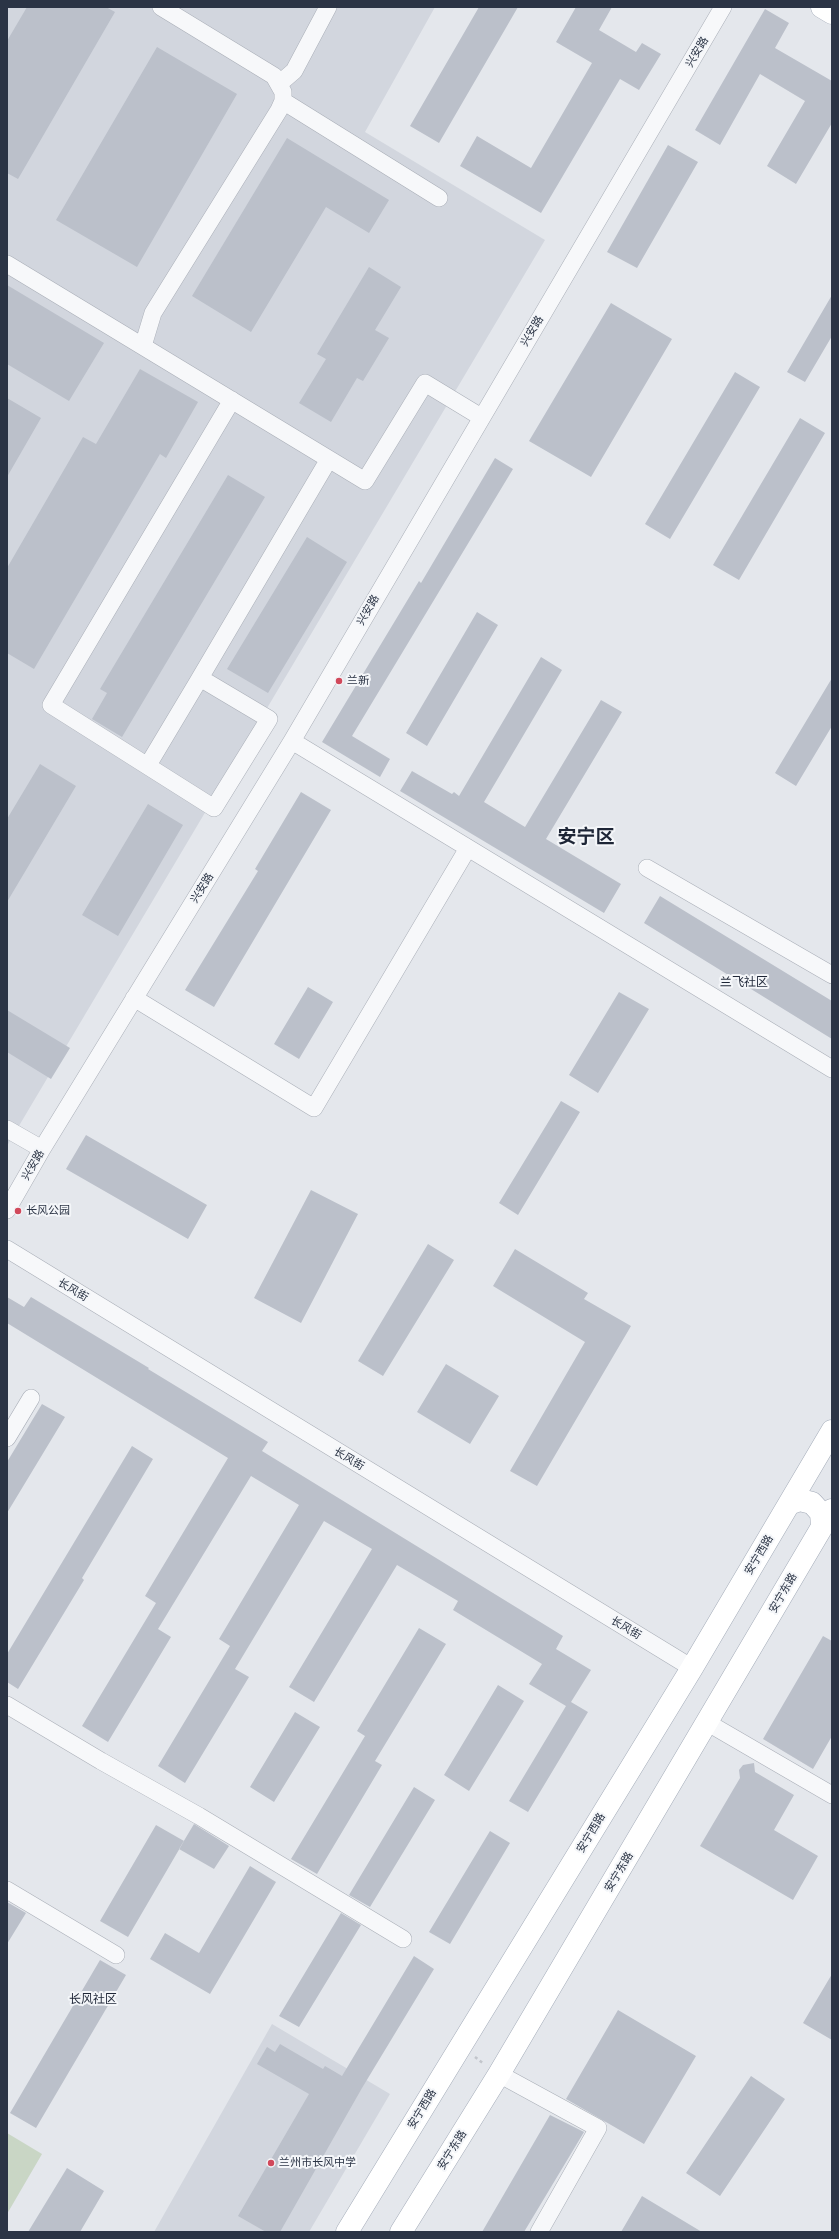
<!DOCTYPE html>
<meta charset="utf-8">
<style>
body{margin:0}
#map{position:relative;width:839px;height:2239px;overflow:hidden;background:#e4e7ec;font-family:"Public Sans",sans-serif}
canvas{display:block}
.frame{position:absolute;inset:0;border:8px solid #2b3445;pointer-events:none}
</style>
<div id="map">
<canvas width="839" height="2239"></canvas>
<div class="frame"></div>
</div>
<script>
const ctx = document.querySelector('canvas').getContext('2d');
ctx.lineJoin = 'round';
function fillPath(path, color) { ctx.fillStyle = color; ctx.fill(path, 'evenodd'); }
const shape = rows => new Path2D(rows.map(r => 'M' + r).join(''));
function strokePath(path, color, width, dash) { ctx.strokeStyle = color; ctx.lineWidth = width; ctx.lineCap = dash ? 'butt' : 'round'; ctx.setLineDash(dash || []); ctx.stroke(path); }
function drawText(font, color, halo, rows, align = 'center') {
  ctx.font = font + ' "Public Sans","Noto Sans SC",sans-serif'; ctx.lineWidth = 4; ctx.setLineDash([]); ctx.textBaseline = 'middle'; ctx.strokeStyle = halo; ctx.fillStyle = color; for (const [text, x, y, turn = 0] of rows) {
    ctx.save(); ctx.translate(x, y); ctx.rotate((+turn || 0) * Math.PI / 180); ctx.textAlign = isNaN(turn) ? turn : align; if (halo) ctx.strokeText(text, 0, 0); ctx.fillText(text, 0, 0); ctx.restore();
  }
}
fillPath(shape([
 [7,7,435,7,365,132,545,240,7,1146],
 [272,2024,390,2094,309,2232,154,2232]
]), '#d2d6de');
fillPath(shape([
 [7,2133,42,2154,7,2214]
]), '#c9d6c5');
fillPath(shape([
 [27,7,106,7,115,12,18,179,7,173,7,41],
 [479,7,518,7,439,143,410,126],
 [576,7,612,7,599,30,636,52,642,43,661,54,639,90,620,79,541,213,460,166,477,136,531,168,592,63,556,42],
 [765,9,789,23,775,48,832,81,832,123,796,184,767,166,805,101,760,74,720,145,695,130],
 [157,47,237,94,137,267,56,220],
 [287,138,389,200,369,233,326,207,251,332,192,296],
 [668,145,698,162,637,268,607,252],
 [369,267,401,287,375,330,389,338,363,381,357,378,331,422,299,403,326,359,317,354],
 [7,285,104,343,69,401,7,364],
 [832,295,832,336,805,382,787,372],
 [611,303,672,339,591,477,529,441],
 [140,369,198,402,166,458,160,454,34,669,7,653,7,568,83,437,96,444],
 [735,372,760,387,670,539,645,524],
 [7,398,41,418,7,477],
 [800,418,825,433,739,580,713,565],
 [495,458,513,469,352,736,390,759,380,777,322,742,419,581,421,583],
 [228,475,265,497,122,737,92,719,107,693,100,689],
 [307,537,347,562,268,693,227,669],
 [477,612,498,625,427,746,406,733],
 [541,657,562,670,484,802,525,827,601,700,622,712,546,839,621,884,604,913,400,791,412,771,452,794,454,792,459,796],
 [832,678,832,726,796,786,775,773],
 [40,764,76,786,7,902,7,819],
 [301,792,331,810,214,1007,185,990,258,871,255,869],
 [148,804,183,825,118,936,82,915],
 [660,896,832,1001,832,1039,644,923],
 [308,987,333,1002,299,1059,274,1044],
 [619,992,649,1009,598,1093,569,1075],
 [7,1010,70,1048,51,1079,7,1052],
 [561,1101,580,1112,518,1215,499,1203],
 [86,1135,207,1205,188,1239,66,1169],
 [311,1190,358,1214,301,1323,254,1298],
 [428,1244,454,1260,383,1376,358,1361],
 [515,1249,588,1293,584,1299,631,1326,537,1486,510,1471,585,1342,493,1286],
 [7,1297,24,1307,31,1297,149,1368,148,1369,268,1442,262,1451,563,1636,556,1649,591,1670,571,1702,588,1712,528,1812,509,1801,566,1706,529,1684,542,1664,453,1610,458,1601,397,1565,314,1702,289,1687,372,1549,324,1521,235,1669,249,1677,185,1783,158,1766,230,1646,219,1639,299,1505,251,1476,158,1629,171,1637,108,1742,82,1726,156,1603,145,1596,228,1458,7,1323],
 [446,1364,499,1396,470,1444,417,1412],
 [42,1404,65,1417,7,1513,7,1462],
 [132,1446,153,1459,82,1578,84,1580,18,1689,7,1682,7,1654],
 [419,1628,446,1644,375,1761,382,1765,317,1874,291,1859,365,1736,357,1731],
 [823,1636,832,1641,832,1736,813,1769,763,1739],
 [498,1685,524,1701,469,1791,444,1775],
 [295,1712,320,1727,274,1802,250,1787],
 [754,1763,755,1772,794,1795,774,1830,818,1856,793,1900,700,1846,740,1778,739,1770,743,1765],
 [414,1787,435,1800,370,1907,349,1895],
 [194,1824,229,1846,214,1869,179,1849],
 [156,1825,184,1841,128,1937,100,1921],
 [490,1831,510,1843,450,1944,429,1932],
 [250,1866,276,1882,210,1994,150,1959,165,1933,199,1953],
 [7,1902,26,1913,7,1944],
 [341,1913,361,1925,299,2027,279,2016],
 [414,1956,434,1969,362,2088,280,2232,266,2232,238,2216,309,2094,257,2064,267,2047,275,2052,280,2044,323,2069,325,2066,342,2076],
 [100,1960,126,1975,36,2128,10,2113],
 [832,1974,832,2040,803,2023],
 [618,2010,696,2056,644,2144,566,2099],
 [751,2076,785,2099,720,2196,686,2173],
 [550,2115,584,2132,524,2232,482,2232],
 [67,2168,104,2191,80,2232,28,2232],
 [642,2196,702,2232,621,2232]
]), '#bbc0ca');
const minor = shape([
 [280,83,294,71,328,7],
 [283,101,439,198],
 [7,264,365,481,425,383,481,417],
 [143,346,153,313,279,110,283,101,283,92,274,76,161,7],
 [200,678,329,459],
 [292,741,832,1069],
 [148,765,200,678,269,719,214,808,51,705,232,400],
 [647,868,832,975],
 [134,998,314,1108,468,848],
 [7,1129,42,1149],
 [7,1210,42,1149,292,741,723,7],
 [7,1249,692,1668],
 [7,1438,31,1398],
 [7,1705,101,1761,199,1816,403,1939],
 [708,1723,832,1795],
 [7,1890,116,1955],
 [499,2074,598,2128,539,2232]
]);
const major = shape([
 [822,7,832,13],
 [789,1504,800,1500,812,1503,821,1513,822,1526],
 [347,2232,692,1668,832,1431],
 [401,2232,499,2074,832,1510]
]);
strokePath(minor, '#a9aeb7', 18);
strokePath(major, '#a3abb8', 23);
strokePath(shape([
 [475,2057,484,2064]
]), '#c2c5cb', 2.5, [3, 3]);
strokePath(minor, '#f7f8fa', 17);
strokePath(major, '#fff', 22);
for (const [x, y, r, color] of [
 [339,681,4,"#d1495b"],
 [18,1211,4,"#d1495b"],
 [271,2163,4,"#d1495b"]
]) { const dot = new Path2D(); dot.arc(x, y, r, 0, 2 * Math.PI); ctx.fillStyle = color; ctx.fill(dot); strokePath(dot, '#f4f6f9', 1.5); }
drawText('11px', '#2b3445', '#f4f6f9', [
 ["兴安路",697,52,-59],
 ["兴安路",532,331,-59],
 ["兴安路",368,610,-60],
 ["兴安路",202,888,-58],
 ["兴安路",33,1165,-60],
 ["长风街",73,1290,31],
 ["长风街",349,1459,31],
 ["安宁西路",759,1555,-59],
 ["安宁东路",783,1593,-60],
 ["长风街",626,1628,31],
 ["安宁西路",591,1833,-59],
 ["安宁东路",619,1872,-59],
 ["安宁西路",422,2109,-59],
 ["安宁东路",452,2150,-58]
]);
drawText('11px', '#2b3445', '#f4f6f9', [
 ["兰新",347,681],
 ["长风公园",26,1211],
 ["兰州市长风中学",279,2163]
], 'left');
drawText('12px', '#1d2536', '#f4f6f9', [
 ["兰飞社区",744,982],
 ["长风社区",93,1999]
]);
drawText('bold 19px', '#1d2536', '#f4f6f9', [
 ["安宁区",586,837]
]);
</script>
